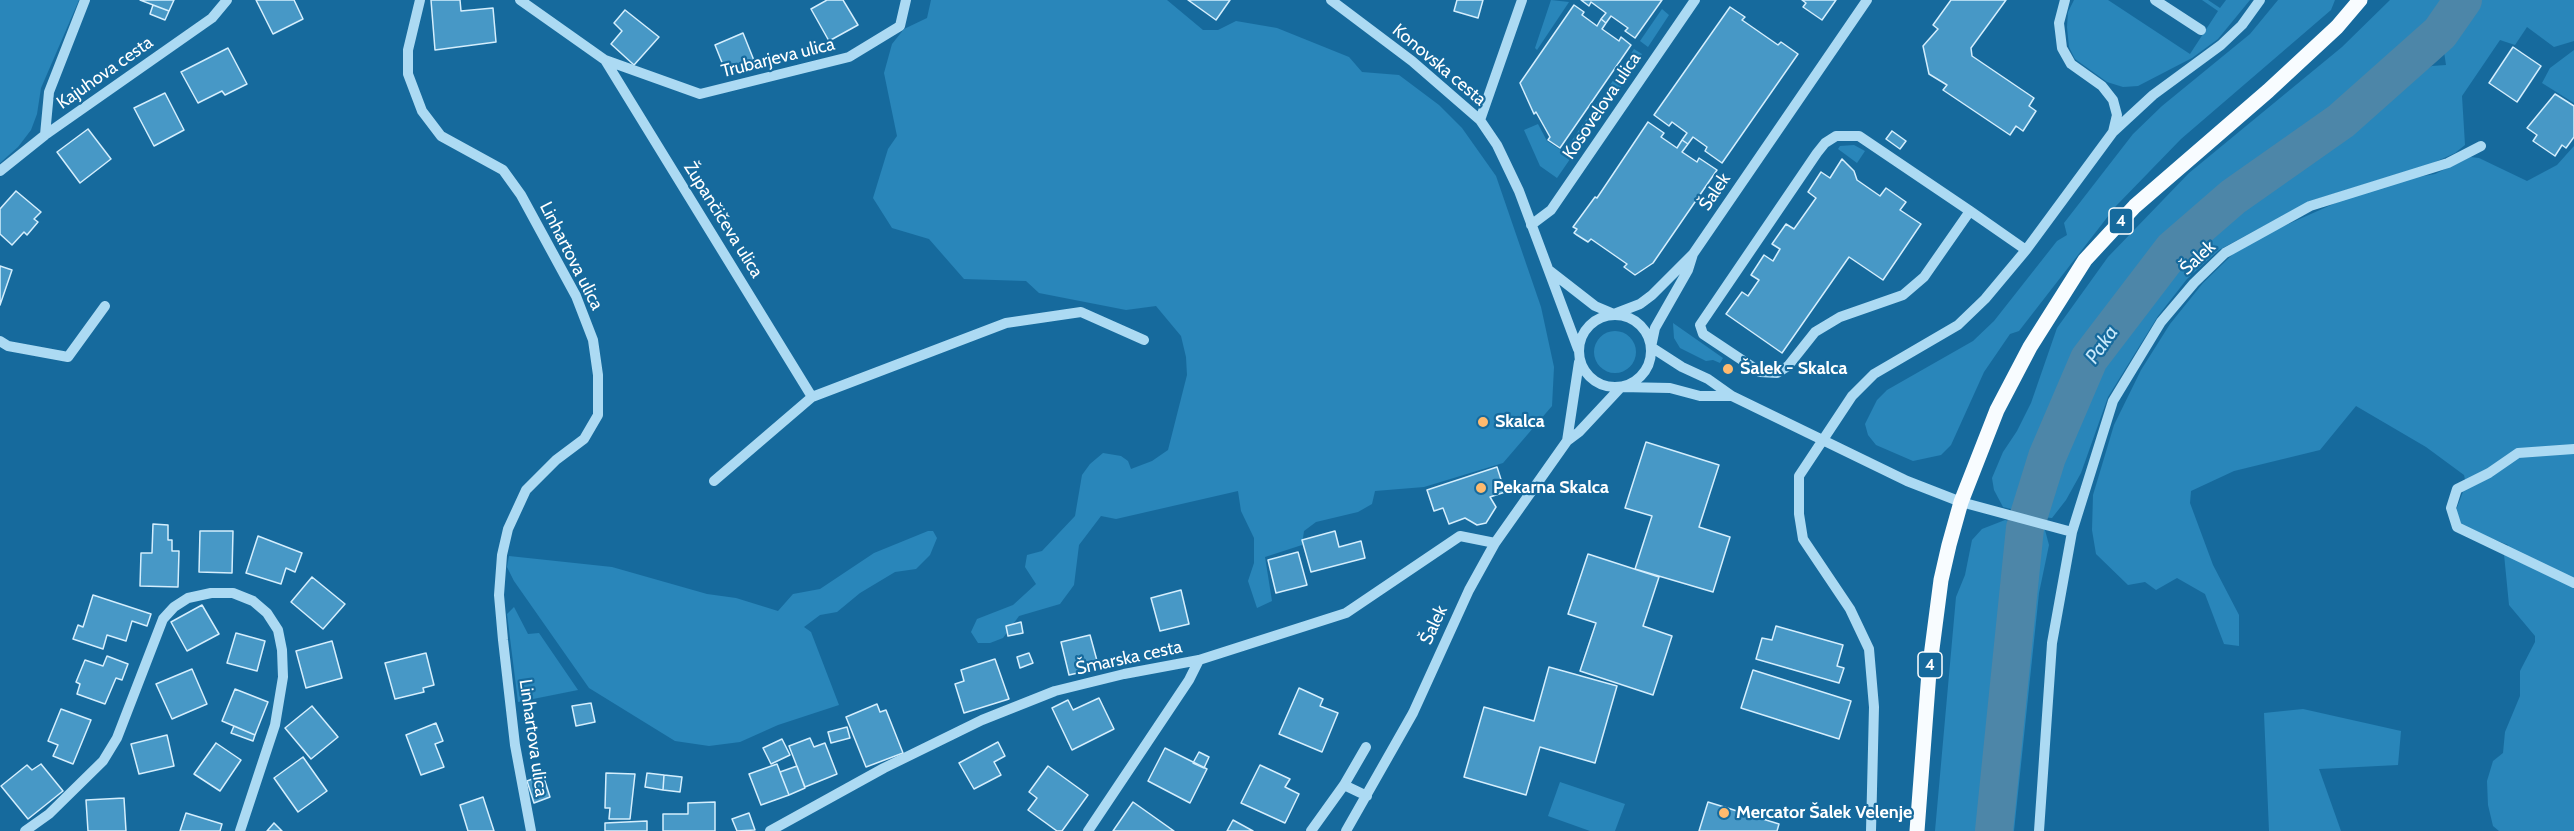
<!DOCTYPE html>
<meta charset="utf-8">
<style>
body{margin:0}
canvas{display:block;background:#166a9d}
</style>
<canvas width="2574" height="831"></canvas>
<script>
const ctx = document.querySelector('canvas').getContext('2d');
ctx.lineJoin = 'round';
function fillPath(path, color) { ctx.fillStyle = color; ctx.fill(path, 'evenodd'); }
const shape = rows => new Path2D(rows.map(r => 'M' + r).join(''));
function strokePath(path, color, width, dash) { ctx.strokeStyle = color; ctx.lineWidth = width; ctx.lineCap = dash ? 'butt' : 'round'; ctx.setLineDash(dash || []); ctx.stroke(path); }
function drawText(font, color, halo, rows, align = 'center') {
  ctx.font = font + ' Cabin,sans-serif'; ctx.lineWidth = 4.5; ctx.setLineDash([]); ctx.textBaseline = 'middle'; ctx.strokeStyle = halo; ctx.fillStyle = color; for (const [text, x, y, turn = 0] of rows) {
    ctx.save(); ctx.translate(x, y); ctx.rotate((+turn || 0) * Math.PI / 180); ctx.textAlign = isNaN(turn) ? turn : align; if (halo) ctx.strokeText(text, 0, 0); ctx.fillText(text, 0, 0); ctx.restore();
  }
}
fillPath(shape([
 [0,0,79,0,41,88,37,114,31,130,18,147,0,163],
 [931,0,1167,0,1203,30,1218,30,1236,21,1277,28,1349,57,1362,72,1399,75,1439,105,1462,128,1496,176,1541,307,1554,367,1552,406,1503,463,1424,487,1375,491,1372,504,1358,512,1316,522,1304,531,1302,545,1265,557,1272,601,1257,608,1248,581,1254,563,1254,538,1241,511,1238,491,1116,519,1101,516,1079,545,1074,585,1060,604,1019,616,1003,638,990,643,978,643,971,632,977,619,1013,605,1036,584,1025,567,1027,555,1042,551,1075,516,1082,475,1090,464,1103,453,1121,456,1128,461,1131,469,1152,461,1168,450,1187,375,1186,357,1181,336,1156,306,1126,310,1039,293,1026,281,964,279,929,239,892,228,873,198,888,149,897,136,884,73,892,44,904,29,927,18],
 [1551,0,1569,2,1537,50,1535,48],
 [2074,0,2108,0,2190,54,2218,11,2202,0,2208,0,2220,8,2226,0,2250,0,2218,39,2192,58,2138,86,2123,87,2107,82,2075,59,2069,47,2067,27,2068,12],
 [2278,0,2335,0,2331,10,2181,139,2116,206,2019,331,2010,334,1984,372,1951,445,1941,455,1913,461,1876,445,1868,435,1865,424,1877,400,1887,390,1973,341,1994,321,2057,241,2067,235,2064,223,2133,134,2162,106,2250,34],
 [2390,0,2451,0,2437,20,2411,47,2358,94,2213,204,2162,251,2115,311,2075,371,2038,448,2019,511,2003,507,1994,490,1992,478,2003,452,2017,431,2031,403,2057,328,2108,257,2189,173,2342,47],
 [2471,0,2574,0,2574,41,2554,47,2527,27,2515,45,2500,40,2462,96,2465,145,2455,153,2433,163,2310,201,2219,250,2187,279,2158,316,2108,397,2081,473,2066,500,2052,518,2039,517,2054,457,2099,360,2175,257,2231,207,2239,213,2304,163,2346,126,2358,126,2408,79,2432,66,2446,65,2442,38],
 [1662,9,1669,15,1648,47,1640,41],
 [1634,49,1642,54,1618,91,1610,85],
 [2574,50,2574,103,2542,83,2550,68],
 [1602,96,1610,101,1557,178,1540,166,1524,130,1538,124,1547,141,1564,152],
 [1854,145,1865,151,1857,163,1838,149,1840,146],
 [2574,146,2574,831,2499,831,2493,826,2488,805,2487,781,2493,761,2503,753,2505,732,2520,696,2520,671,2535,642,2535,636,2509,605,2504,554,2508,545,2461,526,2456,510,2466,484,2464,475,2426,447,2356,406,2320,450,2234,471,2191,491,2190,503,2213,565,2239,615,2239,646,2224,644,2205,594,2177,578,2156,590,2145,582,2128,585,2096,554,2092,530,2093,495,2114,425,2141,370,2170,324,2203,283,2234,253,2275,230,2340,201,2402,180,2435,174,2470,157,2479,158,2527,181,2557,165],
 [1673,323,1723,358,1720,363,1713,360,1706,361,1680,348,1674,338],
 '1594 352a21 21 0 1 1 42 0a21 21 0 1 1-42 0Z',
 [2005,520,2016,523,2006,594,1983,831,1935,831,1956,597,1965,575,1972,540,1982,529],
 [2035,528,2045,530,2049,545,2039,593,2014,831,2002,831,2023,596],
 [928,531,933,531,937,538,930,555,916,569,895,572,860,593,837,612,820,615,804,627,811,632,839,705,778,725,740,742,709,746,675,741,589,688,514,581,507,567,509,556,612,567,707,594,736,598,778,611,793,594,820,589,874,553],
 [514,607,528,634,539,633,578,690,518,702,507,614],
 [2303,709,2401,731,2398,765,2319,769,2341,831,2269,831,2264,713],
 [1560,782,1625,804,1615,831,1590,831,1548,816]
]), '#2986ba');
strokePath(shape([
 [1994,831,2025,528,2047,457,2089,359,2173,249,2233,197,2341,121,2440,33,2463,0]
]), '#4d86a8', 38);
const building = shape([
 [140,0,174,0,169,11,140,0],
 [256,0,294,0,303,19,273,34,256,0],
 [431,0,460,0,461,11,493,8,496,42,435,50,431,0],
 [827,0,843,0,858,25,829,41,811,9,827,0],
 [1188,0,1230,0,1216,20,1188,0],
 [1457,0,1483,0,1478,18,1454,11,1457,0],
 [1581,0,1662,0,1635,38,1625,31,1628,28,1611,16,1606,23,1601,19,1606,13,1591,2,1589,6,1581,0],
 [1802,0,1836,0,1822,20,1803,7,1806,3,1802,0],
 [1951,0,2006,0,1971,48,1972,56,2034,98,2029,106,2036,111,2023,131,2016,126,2010,135,1943,90,1947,85,1929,74,1923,46,1938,29,1933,25,1951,0],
 [153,5,169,11,165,20,150,14,153,5],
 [1574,5,1584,12,1582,15,1597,26,1601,19,1606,23,1602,29,1619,41,1621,37,1631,45,1560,148,1548,140,1550,137,1536,112,1534,114,1520,83,1574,5],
 [1730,7,1745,17,1742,20,1778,45,1781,42,1798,54,1722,163,1705,151,1707,147,1693,137,1688,144,1682,140,1687,133,1672,122,1669,126,1654,115,1730,7],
 [625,10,659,37,634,65,611,44,622,31,614,23,625,10],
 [743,33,755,63,727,75,715,45,743,33],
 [2513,47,2541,66,2517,102,2489,83,2513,47],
 [228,48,247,84,225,95,222,91,198,103,181,72,228,48],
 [165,93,184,130,154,146,134,108,165,93],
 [2555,94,2574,106,2574,137,2566,148,2562,145,2555,156,2533,141,2537,135,2527,128,2555,94],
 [1648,122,1664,133,1661,137,1677,148,1682,140,1688,144,1682,152,1697,162,1699,158,1717,170,1653,263,1635,275,1624,267,1627,264,1591,239,1588,242,1577,235,1574,233,1577,229,1573,227,1595,197,1597,198,1648,122],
 [88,129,111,159,80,183,57,152,88,129],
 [1892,131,1906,141,1900,149,1886,139,1892,131],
 [1842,159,1854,171,1857,180,1880,196,1886,188,1906,202,1900,210,1921,224,1883,280,1849,257,1782,353,1726,314,1742,292,1748,296,1759,280,1751,275,1764,255,1773,261,1780,249,1772,244,1786,224,1794,229,1816,198,1808,192,1821,172,1830,178,1842,159],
 [16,191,41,212,34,219,38,222,27,235,24,232,12,245,0,234,0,209,16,191],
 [0,266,12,270,0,305,0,266],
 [1646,442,1719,465,1699,527,1730,537,1713,592,1635,569,1652,516,1625,508,1646,442],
 [1497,467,1505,492,1490,497,1496,507,1486,523,1477,525,1465,518,1449,524,1443,508,1434,511,1427,490,1497,467],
 [153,524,168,525,168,540,172,540,172,551,179,551,178,587,140,586,141,553,152,553,153,524],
 [200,531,233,531,232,573,199,572,200,531],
 [1335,531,1339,547,1361,541,1365,558,1311,572,1302,540,1335,531],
 [258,536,302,553,295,572,286,568,281,584,246,573,258,536],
 [1298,552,1307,585,1276,593,1268,560,1298,552],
 [1588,554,1659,577,1643,626,1672,636,1653,695,1580,671,1596,623,1568,614,1588,554],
 [312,577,345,604,323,629,291,602,312,577],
 [1181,590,1189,624,1160,631,1151,598,1181,590],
 [93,595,151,614,147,626,132,621,126,641,107,635,103,649,73,639,78,625,83,627,93,595],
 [202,605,219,634,187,651,171,622,202,605],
 [1021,622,1023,633,1008,636,1006,626,1021,622],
 [1776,626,1843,645,1837,666,1844,668,1839,683,1756,659,1762,638,1772,640,1776,626],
 [236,633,265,641,257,671,227,663,236,633],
 [1090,635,1099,668,1069,675,1061,642,1090,635],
 [332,641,342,678,306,688,296,651,332,641],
 [426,653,434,685,423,688,424,692,395,699,385,663,426,653],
 [1029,653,1033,663,1020,668,1017,657,1029,653],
 [107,656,128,664,122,680,116,678,105,704,77,694,80,684,76,682,85,660,103,666,107,656],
 [995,659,1009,699,964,713,955,684,964,681,961,670,995,659],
 [1549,667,1617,686,1595,763,1540,747,1526,795,1464,777,1484,707,1534,721,1549,667],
 [192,669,207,704,172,719,156,684,192,669],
 [1753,670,1851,701,1839,739,1741,708,1753,670],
 [1299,688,1323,699,1320,706,1338,713,1322,752,1279,734,1299,688],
 [235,689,268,702,255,735,222,721,235,689],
 [1099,698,1114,729,1072,750,1052,708,1068,700,1073,710,1099,698],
 [591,703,595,722,576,726,572,706,591,703],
 [877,704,880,712,886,710,903,753,866,767,846,717,877,704],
 [312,706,338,737,311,759,285,728,312,706],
 [61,709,91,720,73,764,53,756,58,745,48,741,61,709],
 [436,723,443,741,435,744,444,767,421,775,406,735,436,723],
 [234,726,255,735,253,741,231,733,234,726],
 [847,727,850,738,831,743,828,732,847,727],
 [167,735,174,766,139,774,131,744,167,735],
 [810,738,814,747,825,743,837,774,805,787,789,746,810,738],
 [782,739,790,755,771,764,763,748,782,739],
 [998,742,1005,756,994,762,1001,775,974,789,959,763,998,742],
 [216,743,241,760,220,791,194,774,216,743],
 [1165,748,1207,769,1190,803,1148,781,1165,748],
 [1199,752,1209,757,1204,768,1193,763,1199,752],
 [303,757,327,791,298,812,274,778,303,757],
 [41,764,63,791,28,819,1,786,27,765,32,770,41,764],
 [777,764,789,795,761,805,749,774,777,764],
 [1260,765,1290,779,1285,787,1299,794,1285,823,1241,803,1260,765],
 [797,766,805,788,789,795,780,772,797,766],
 [1048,766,1088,795,1062,831,1057,831,1028,810,1037,798,1029,792,1048,766],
 [606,773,635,774,630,819,609,819,610,808,605,808,606,773],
 [647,773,664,775,663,790,645,787,647,773],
 [543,775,550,797,534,803,527,781,543,775],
 [664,775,682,777,680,792,663,790,664,775],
 [483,797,494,831,468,831,460,805,483,797],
 [124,798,126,831,88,831,86,800,124,798],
 [715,802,715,831,663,831,663,814,688,814,688,803,715,802],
 [1133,802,1174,831,1113,831,1133,802],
 [1708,802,1779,824,1777,831,1699,831,1708,802],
 [186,813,222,824,220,831,180,831,186,813],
 [749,813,755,830,737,831,732,819,749,813],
 [1233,820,1253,831,1227,831,1233,820],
 [647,821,647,831,605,831,605,823,647,821],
 [274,823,282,831,267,831,274,823]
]);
fillPath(building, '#4798c6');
strokePath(building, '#d4eefd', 1.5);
strokePath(shape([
 [420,0,408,50,408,74,422,111,441,136,503,170,521,195,576,296,593,340,598,375,598,415,584,439,556,460,526,490,508,529,502,555,499,595,503,640,515,745,531,831],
 [520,0,605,60,700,94,849,57,900,26,906,0],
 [1331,0,1412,61,1480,120,1497,145,1519,191,1578,349],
 [2065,0,2059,23,2062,48,2071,64,2102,86,2113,100,2117,115,2113,132],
 [2155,0,2201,30],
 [605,60,812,397],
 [1480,120,1522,0],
 [45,135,49,92,85,0],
 [0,171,45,135,212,18,227,0],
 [1970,211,1924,277,1903,295,1840,317,1815,332,1788,366,1777,373,1760,372,1703,334,1700,325,1817,153,1825,143,1836,136,1859,136,1970,211,2026,250],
 [1531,225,1551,210,1695,0],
 [1693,254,1688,270,1655,328,1651,347,1682,367,1708,379,1732,396,1907,481,1961,502,2072,532],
 [1550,271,1595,306,1614,314,1640,304,1652,295,1693,254,1867,0],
 '1579 351a36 36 0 1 1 72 0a36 36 0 1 1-72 0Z',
 [0,341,8,346,68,357,105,306],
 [1567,441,1579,362],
 [2574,449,2518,453,2489,473,2457,489,2451,508,2457,527,2574,583],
 [714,481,812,397,1006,323,1081,312,1144,340],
 [1344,785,1367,796],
 [25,831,49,814,103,761,117,738,163,619,174,607,188,598,211,593,233,593,253,601,267,613,278,630,282,650,283,677,275,725,240,831],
 [770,831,884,768,982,720,1055,691,1124,674,1199,660,1346,613,1460,536,1495,543],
 [1088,831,1189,680,1199,660],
 [1311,831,1344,785,1366,747],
 [1346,831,1413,713,1469,590,1495,543,1567,441,1579,432,1621,387,1670,388,1700,396,1732,396],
 [1871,831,1874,707,1869,649,1850,609,1803,539,1799,514,1799,476,1852,396,1874,374,1958,325,1985,299,2026,250,2113,132,2153,95,2221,45,2242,25,2260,0],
 [2039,831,2052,643,2072,532,2113,401,2161,322,2194,283,2225,253,2310,206,2448,163,2481,146]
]), '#acdaf3', 10);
strokePath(shape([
 [1917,831,1929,672,1941,580,1949,545,1961,502,1997,410,2030,347,2085,260,2135,206,2268,91,2337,27,2360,0]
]), '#f8fcff', 15);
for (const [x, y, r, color] of [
 [1728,369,6,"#ffba6e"],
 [1483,422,6,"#ffba6e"],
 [1481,488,6,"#ffba6e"],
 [1724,813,6,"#ffba6e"]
]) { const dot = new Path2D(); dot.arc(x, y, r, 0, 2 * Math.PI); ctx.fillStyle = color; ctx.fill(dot); strokePath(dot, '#166a9d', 2); }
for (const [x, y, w] of [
 [2121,221,24],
 [1930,665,24]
]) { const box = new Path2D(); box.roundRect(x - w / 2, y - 13, w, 26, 4.5); ctx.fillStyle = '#166a9d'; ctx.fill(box); strokePath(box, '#fff', 1.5); }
drawText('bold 16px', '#fff', null, [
 ["4",2121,221],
 ["4",1930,665]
]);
drawText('18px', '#fff', '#166a9d', [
 ["Trubarjeva ulica",778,58,-14],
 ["Konovska cesta",1439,65,40],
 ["Kajuhova cesta",105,73,-35],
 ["Kosovelova ulica",1602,106,-56],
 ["Šalek",1715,192,-56],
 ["Župančičeva ulica",723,220,58],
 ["Linhartova ulica",571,256,63],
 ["Šalek",2198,258,-43],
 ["Šalek",1434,625,-65],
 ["Šmarska cesta",1129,658,-12],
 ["Linhartova ulica",533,738,82]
]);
drawText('bold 18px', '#fff', '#166a9d', [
 ["Šalek - Skalca",1740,369],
 ["Skalca",1495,422],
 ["Pekarna Skalca",1493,488],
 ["Mercator Šalek Velenje",1736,813]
], 'left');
drawText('italic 20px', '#c7e8fa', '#166a9d', [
 ["Paka",2102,345,-55]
]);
</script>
